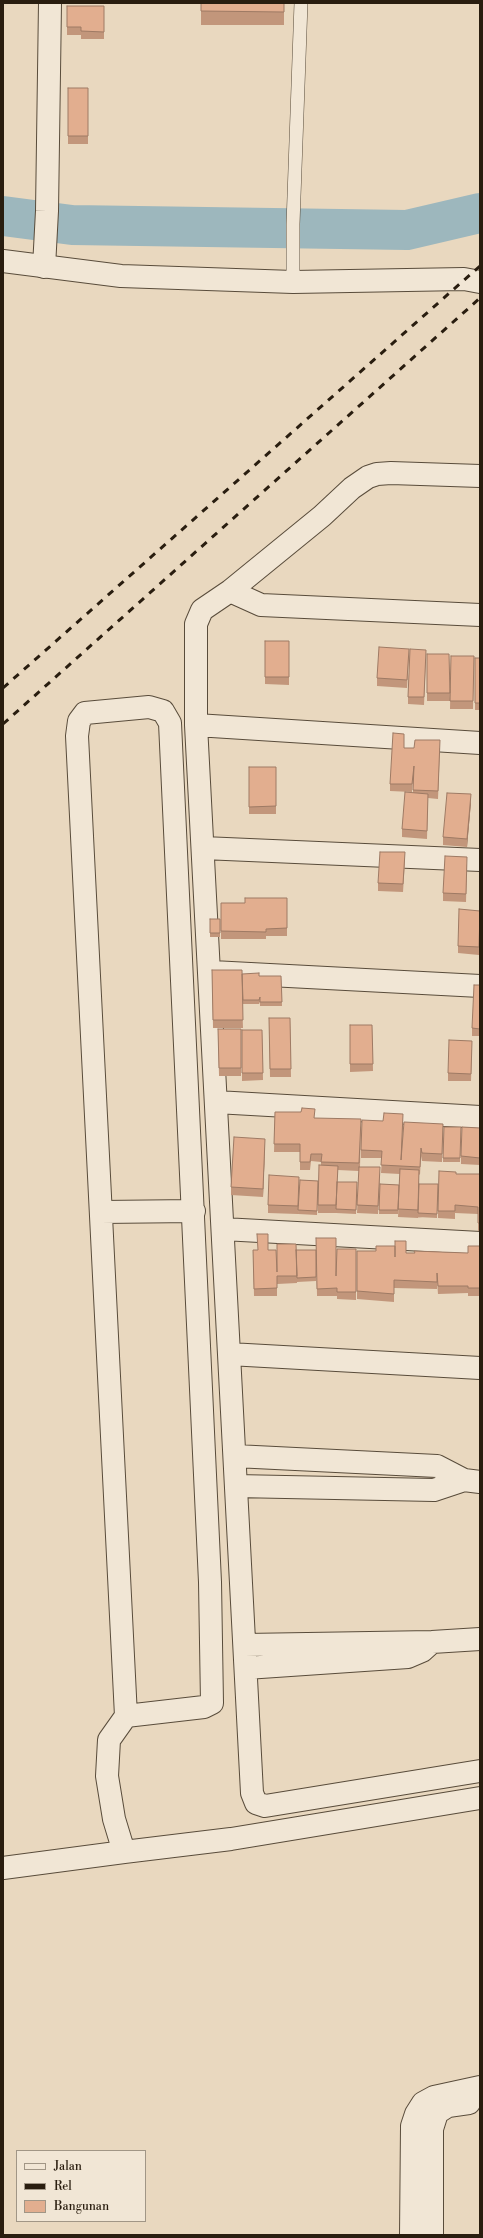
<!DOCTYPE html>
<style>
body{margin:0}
#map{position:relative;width:483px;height:2238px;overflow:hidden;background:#e9d8bf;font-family:"Libre Bodoni",serif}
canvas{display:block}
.frame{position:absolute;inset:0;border:4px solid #291d0f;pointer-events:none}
.legend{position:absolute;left:16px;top:2150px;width:130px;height:72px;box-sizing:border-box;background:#f1e6d5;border:1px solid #a19686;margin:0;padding:5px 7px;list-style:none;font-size:12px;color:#291d0f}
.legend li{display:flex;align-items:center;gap:8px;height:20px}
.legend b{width:20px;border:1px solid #a19686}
</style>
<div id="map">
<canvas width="483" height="2238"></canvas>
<div class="frame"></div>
<ul class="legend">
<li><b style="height:5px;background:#f1e6d5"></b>Jalan</li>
<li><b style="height:5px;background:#291d0f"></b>Rel</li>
<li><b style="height:11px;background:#e2ae8f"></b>Bangunan</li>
</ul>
</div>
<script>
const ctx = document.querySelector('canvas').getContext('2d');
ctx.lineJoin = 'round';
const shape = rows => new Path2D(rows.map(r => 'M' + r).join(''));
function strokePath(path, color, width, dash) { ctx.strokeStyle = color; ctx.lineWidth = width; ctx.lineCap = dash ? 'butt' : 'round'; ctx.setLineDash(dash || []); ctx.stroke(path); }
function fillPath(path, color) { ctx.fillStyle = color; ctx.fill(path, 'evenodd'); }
strokePath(shape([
 [3,216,72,225,407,230,480,213]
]), '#9db7bd', 40);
const service = shape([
 [293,282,293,224,301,3]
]);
const minor = shape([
 [44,267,47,211,50,3],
 [480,476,391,473,377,474,368,477,352,488,322,516,230,591,202,610,196,624,196,725,252,1793,256,1803,265,1806,480,1771],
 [230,591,261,605,480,615],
 [196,725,480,743],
 [203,848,480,860],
 [212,972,480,986],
 [216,1102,480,1117],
 [101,1212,194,1211],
 [223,1229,480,1243],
 [229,1354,480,1368],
 [235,1456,437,1466,464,1480,480,1482],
 [236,1486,434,1490,464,1480],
 [245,1645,432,1642,480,1639],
 [246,1668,408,1657,422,1651,432,1642],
 [126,1716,204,1707,212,1703,210,1582,170,723,163,711,149,707,85,713,79,721,77,736,126,1716,109,1740,107,1776,114,1819,124,1852,231,1839,480,1798],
 [3,1868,124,1852],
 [411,2235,412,2126,416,2114,423,2103,434,2097,480,2087],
 [432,2235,432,2129,437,2113,448,2106,469,2103]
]);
const tertiary = shape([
 [3,261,121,276,293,282,464,279,480,282]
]);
strokePath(service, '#594c3b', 14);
strokePath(minor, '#594c3b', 24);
strokePath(tertiary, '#594c3b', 24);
strokePath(service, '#f1e6d5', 13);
strokePath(minor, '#f1e6d5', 22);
strokePath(tertiary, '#f1e6d5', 22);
strokePath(shape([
 [3,688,480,266],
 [3,724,480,298]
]), '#291d0f', 3, [7, 7]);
fillPath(shape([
 [201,3,284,3,284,25,201,25],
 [67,6,104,6,104,39,81,39,81,35,67,35],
 [68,88,88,88,88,144,68,144],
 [265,641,289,641,289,685,265,684],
 [427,654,449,654,450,701,427,701],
 [409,656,407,688,377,686,377,678],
 [451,656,474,656,473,709,450,709],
 [426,658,424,705,408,704,408,697],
 [475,658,480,658,480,710,475,710],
 [404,748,440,748,438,799,428,798,427,839,402,837,402,829,413,793,413,780,412,792,390,791,390,784],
 [249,767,276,767,276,814,249,814],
 [471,802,467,847,443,845,443,837],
 [405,860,403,892,378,891,378,883],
 [467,864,466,902,443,901,443,893],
 [287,898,287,936,266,936,266,939,221,939,221,903,245,903],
 [480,911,479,955,458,953,458,946],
 [210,919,220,919,220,937,210,937],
 [212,970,242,974,259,976,281,976,282,1006,260,1006,260,1002,259,1004,243,1004,242,1000,243,1028,213,1028],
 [480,985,480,1036,472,1036,472,1028],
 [269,1018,290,1018,291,1077,270,1077],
 [350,1025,372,1025,373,1071,350,1072],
 [218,1029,241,1029,241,1076,219,1076],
 [242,1030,262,1030,263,1080,242,1081],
 [472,1049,471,1081,448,1081,448,1073],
 [275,1112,361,1127,360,1167,380,1175,378,1214,357,1213,359,1171,338,1170,337,1182,357,1182,356,1214,336,1213,337,1194,336,1213,318,1213,318,1205,321,1162,311,1161,310,1170,300,1170,300,1152,274,1152],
 [403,1122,402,1150,443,1124,442,1162,422,1161,421,1156,420,1175,419,1174,418,1218,398,1217,400,1174,381,1173,382,1158,361,1158,361,1150],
 [444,1127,461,1127,460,1162,443,1162],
 [480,1128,480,1165,461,1164,461,1156],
 [265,1147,263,1197,231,1195,231,1187],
 [456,1174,480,1174,480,1231,478,1231,478,1214,455,1213,455,1219,438,1218,438,1211],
 [300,1180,318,1181,317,1215,298,1214],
 [380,1184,399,1185,398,1214,379,1214],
 [419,1184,438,1184,437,1218,418,1217],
 [299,1185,298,1214,268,1213,268,1205],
 [316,1238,336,1276,356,1249,356,1300,337,1299,337,1296,317,1296],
 [296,1244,297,1283,277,1284,277,1296,254,1296,253,1250,268,1250,277,1272],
 [480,1246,480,1296,468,1296,468,1293,438,1294,437,1281,437,1289,394,1288,394,1302,357,1299,357,1251,395,1257,406,1253,468,1253],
 [296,1250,316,1250,316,1281,297,1282]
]), '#c2967b');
fillPath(shape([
 [471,794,471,802,467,847,467,839],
 [265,1139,265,1147,263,1197,263,1189]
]), '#9e7a64');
const building = shape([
 [201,3,284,3,284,12,201,11,201,3],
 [67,6,104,6,104,32,81,31,81,27,67,27,67,6],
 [68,88,88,88,88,136,68,136,68,88],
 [265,641,289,641,289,677,265,677,265,641],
 [379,647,409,649,407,680,377,678,379,647],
 [410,649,426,650,424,697,408,697,410,649],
 [427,654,449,654,450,693,427,693,427,654],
 [451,656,474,656,473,701,450,701,451,656],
 [475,658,480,658,480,703,475,703,475,658],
 [393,733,404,734,404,748,414,748,415,740,440,740,438,791,413,790,414,766,412,784,390,784,393,733],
 [249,767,276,767,276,806,249,807,249,767],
 [405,792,428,794,427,831,402,829,405,792],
 [447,793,471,794,467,839,443,837,447,793],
 [380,852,405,852,403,884,378,883,380,852],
 [445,856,467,857,466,894,443,893,445,856],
 [245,898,287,898,287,928,266,929,266,932,221,931,221,903,245,903,245,898],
 [459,909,480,911,479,947,458,946,459,909],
 [210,919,220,919,220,933,210,933,210,919],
 [212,970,242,970,243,1020,213,1020,212,970],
 [259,973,259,976,281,976,282,1002,260,1002,260,997,259,1000,243,1000,242,974,259,973],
 [474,985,480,985,480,1029,472,1028,474,985],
 [269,1018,290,1018,291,1069,270,1069,269,1018],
 [350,1025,372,1025,373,1064,350,1064,350,1025],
 [218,1029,241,1029,241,1068,219,1068,218,1029],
 [242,1030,262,1030,263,1073,242,1073,242,1030],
 [449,1040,472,1041,471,1074,448,1073,449,1040],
 [302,1108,315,1109,314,1118,361,1119,359,1163,321,1162,322,1154,311,1154,310,1162,300,1162,300,1144,274,1144,275,1112,301,1112,302,1108],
 [384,1113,403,1114,401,1160,404,1122,443,1124,442,1154,422,1153,421,1148,420,1167,381,1165,382,1151,361,1150,362,1120,383,1121,384,1113],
 [444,1127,461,1127,460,1158,443,1158,444,1127],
 [462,1127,480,1128,480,1158,461,1156,462,1127],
 [234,1137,265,1139,263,1189,231,1187,234,1137],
 [319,1165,338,1166,336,1205,318,1205,319,1165],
 [359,1167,380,1167,378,1206,357,1205,359,1167],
 [400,1169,419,1170,418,1210,398,1209,400,1169],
 [439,1171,456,1172,456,1174,480,1174,480,1223,478,1223,478,1207,455,1205,455,1211,438,1211,439,1171],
 [269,1175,299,1177,298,1206,268,1205,269,1175],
 [300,1180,318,1181,317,1211,298,1210,300,1180],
 [337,1182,357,1182,356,1210,336,1209,337,1182],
 [380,1184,399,1185,398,1210,379,1210,380,1184],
 [419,1184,438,1184,437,1214,418,1213,419,1184],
 [257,1234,268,1234,268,1250,276,1250,277,1272,277,1244,296,1244,297,1276,277,1276,277,1288,254,1289,253,1250,258,1250,257,1234],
 [316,1238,336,1238,336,1276,337,1249,356,1249,356,1292,337,1292,337,1288,317,1289,316,1238],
 [395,1241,406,1241,406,1253,415,1253,414,1251,468,1253,468,1246,480,1246,480,1288,468,1288,468,1286,438,1286,437,1273,437,1282,394,1280,394,1294,357,1291,357,1251,376,1251,376,1246,395,1246,395,1257,395,1241],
 [296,1250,316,1250,316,1277,297,1278,296,1250]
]);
fillPath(building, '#e2ae8f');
strokePath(building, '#9e7a64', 1);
</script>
